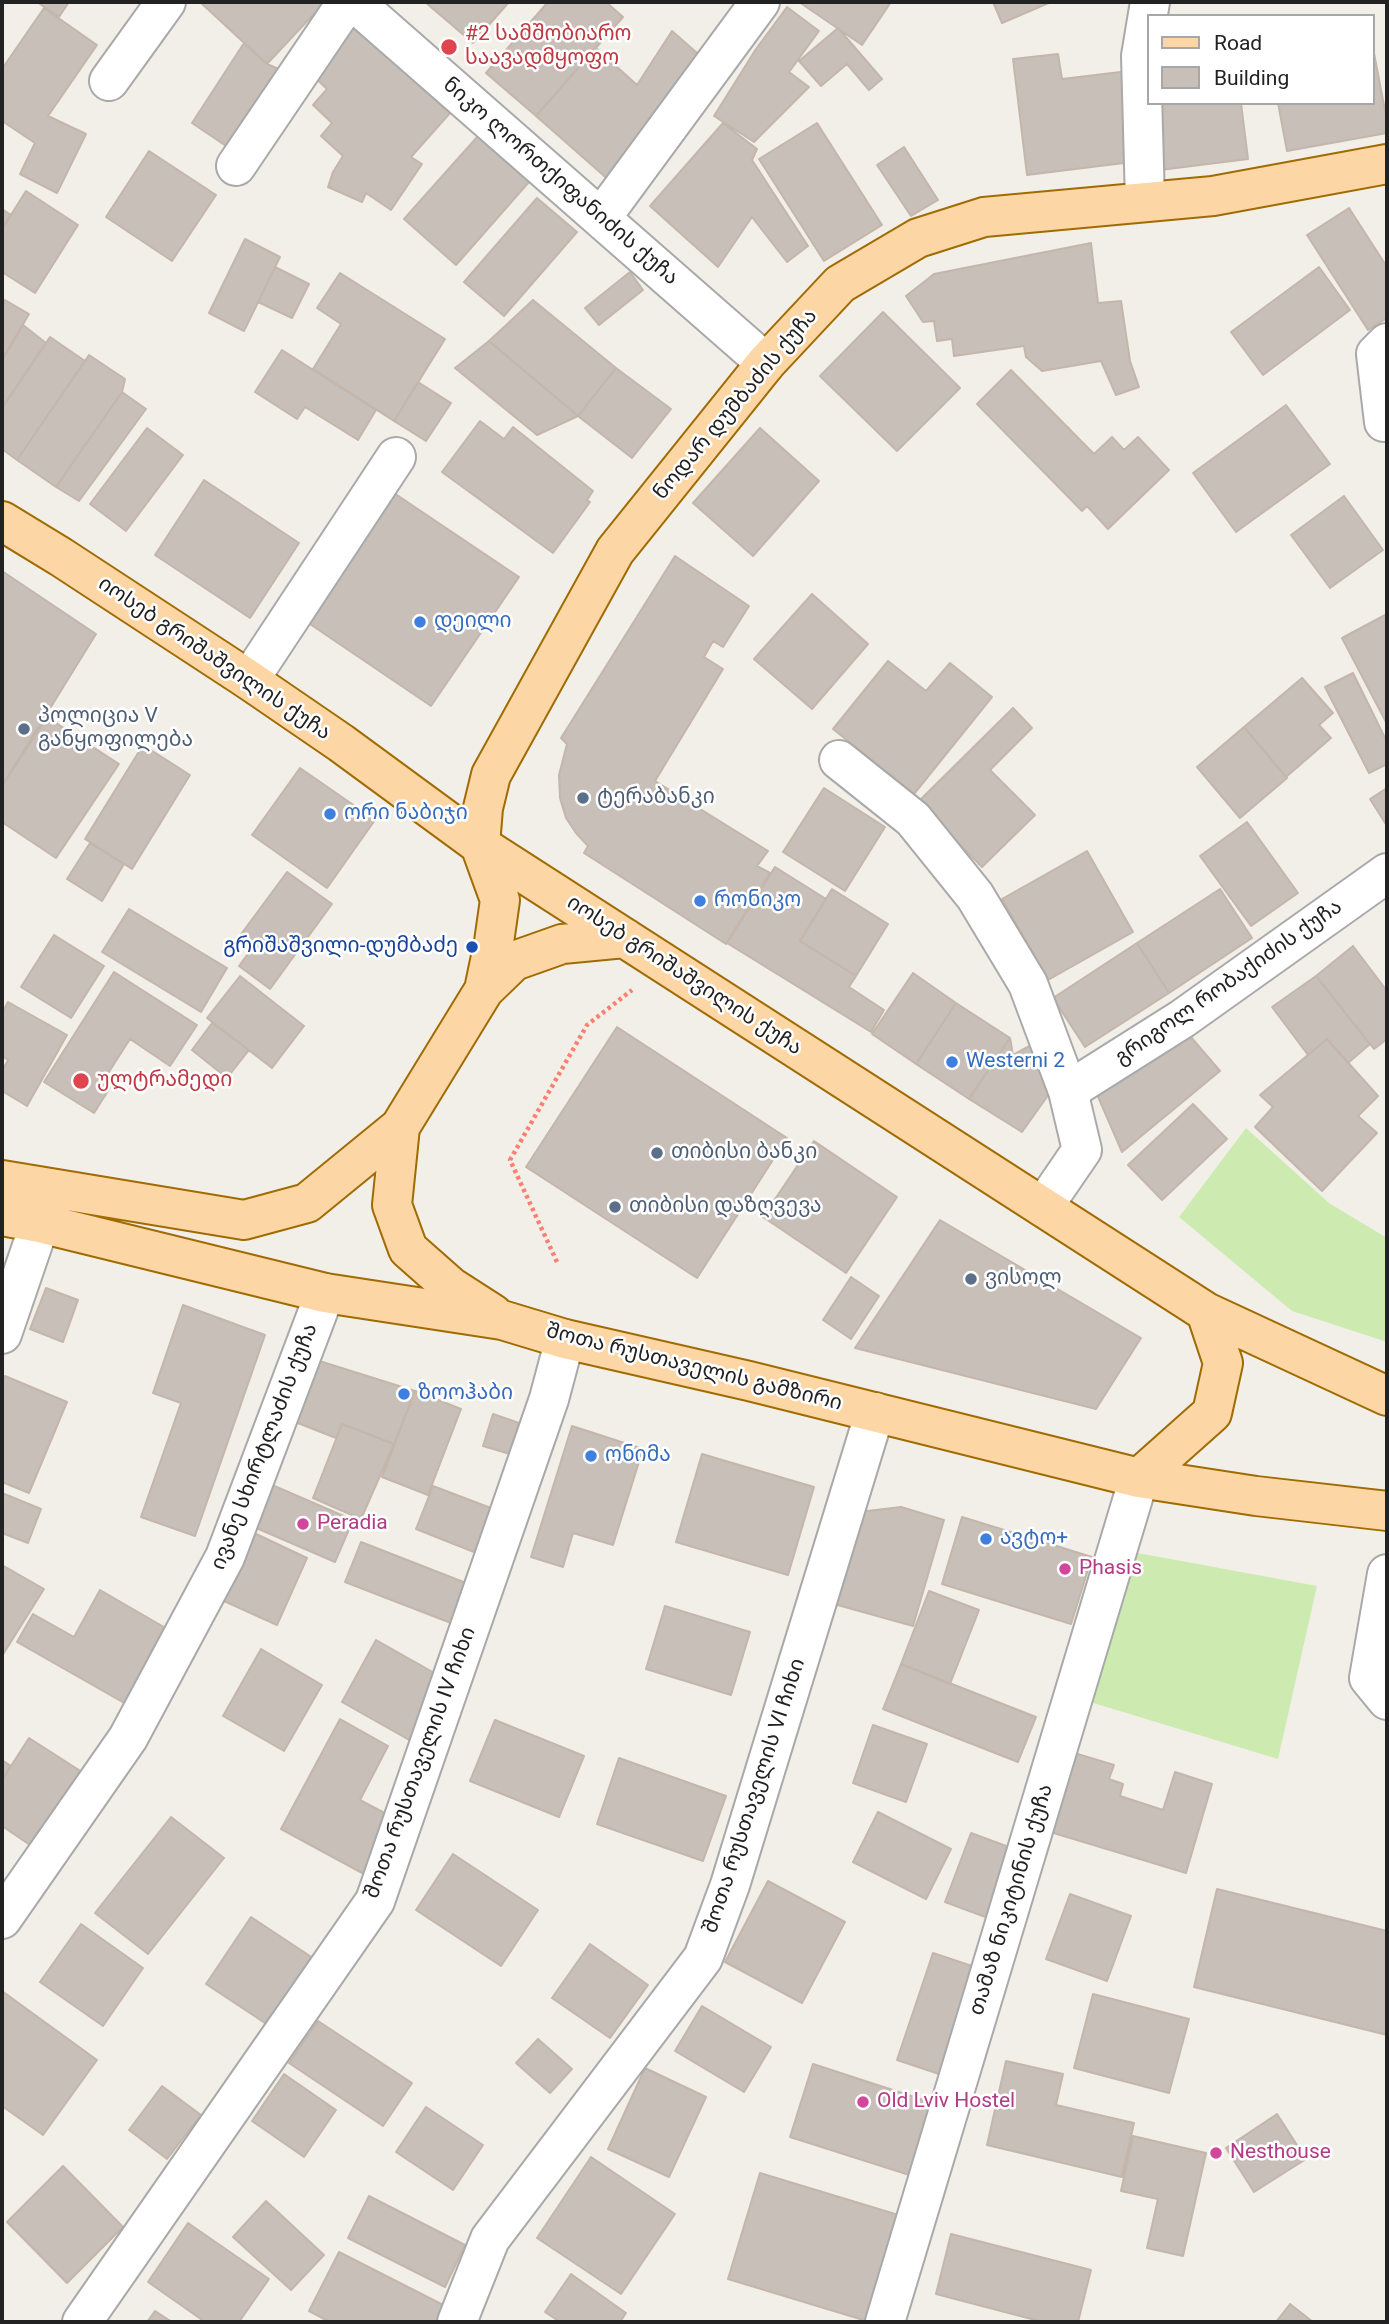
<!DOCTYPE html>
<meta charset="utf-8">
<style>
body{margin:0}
#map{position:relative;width:1389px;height:2324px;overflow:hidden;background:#f2efe9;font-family:Roboto,sans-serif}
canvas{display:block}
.frame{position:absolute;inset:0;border:4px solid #222;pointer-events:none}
.legend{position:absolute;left:1147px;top:14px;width:228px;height:91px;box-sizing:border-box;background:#fff;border:2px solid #a7a7a7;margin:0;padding:9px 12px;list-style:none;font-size:21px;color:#222}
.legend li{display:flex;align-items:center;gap:14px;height:35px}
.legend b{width:35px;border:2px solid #a7a7a7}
</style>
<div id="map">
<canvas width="1389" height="2324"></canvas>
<div class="frame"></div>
<ul class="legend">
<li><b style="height:9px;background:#fcd6a4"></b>Road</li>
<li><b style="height:19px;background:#c7bfb8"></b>Building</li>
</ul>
</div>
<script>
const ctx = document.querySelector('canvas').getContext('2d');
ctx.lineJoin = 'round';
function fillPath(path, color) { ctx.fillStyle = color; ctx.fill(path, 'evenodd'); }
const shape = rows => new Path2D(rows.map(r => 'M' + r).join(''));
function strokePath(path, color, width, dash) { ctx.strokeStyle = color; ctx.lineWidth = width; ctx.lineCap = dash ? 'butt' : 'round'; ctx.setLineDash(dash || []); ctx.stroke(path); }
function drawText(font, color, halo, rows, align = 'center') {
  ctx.font = font + ' Roboto,"Noto Sans Georgian",sans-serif'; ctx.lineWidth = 5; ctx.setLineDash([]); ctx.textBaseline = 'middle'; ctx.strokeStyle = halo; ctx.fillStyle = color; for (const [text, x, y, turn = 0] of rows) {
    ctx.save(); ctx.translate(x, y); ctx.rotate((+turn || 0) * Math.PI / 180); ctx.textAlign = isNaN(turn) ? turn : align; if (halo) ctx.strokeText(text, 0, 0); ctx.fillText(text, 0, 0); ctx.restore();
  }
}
fillPath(shape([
 [1246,1128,1329,1203,1387,1238,1387,1342,1292,1311,1179,1217],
 [1138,1553,1317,1586,1278,1759,1090,1702]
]), '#cdebb0');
const building = shape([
 [37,2,69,2,59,17,37,2],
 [200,2,325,2,267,64,200,2],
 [425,2,509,2,473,43,425,2],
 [548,2,606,2,623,17,536,116,486,73,548,2],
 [799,2,891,2,862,45,799,2],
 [993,2,1051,2,1002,23,993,2],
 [787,7,819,31,789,72,809,87,754,142,714,116,756,49,787,7],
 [44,8,97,45,48,116,86,134,57,193,20,174,35,143,2,121,2,69,44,8],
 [353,25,450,113,411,157,422,164,391,210,366,193,362,202,328,187,333,172,343,156,321,136,332,123,313,105,327,89,310,73,353,25],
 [838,28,882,79,869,90,847,64,821,86,799,61,838,28],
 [672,31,705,60,611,182,536,116,596,48,637,85,672,31],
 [244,43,267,64,288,73,235,152,192,123,244,43],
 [1373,48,1387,121,1387,133,1287,151,1278,103,1373,103,1373,48],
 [1058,54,1062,79,1129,71,1140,161,1027,175,1013,59,1058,54],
 [1151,103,1241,103,1248,159,1160,170,1151,103],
 [723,123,757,149,752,160,808,246,787,262,752,217,718,267,650,206,723,123],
 [817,123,882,225,824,261,759,159,817,123],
 [478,136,529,182,456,265,404,219,478,136],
 [904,147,938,200,911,216,877,165,904,147],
 [149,151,216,195,172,261,106,217,149,151],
 [26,191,78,225,35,293,2,272,2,229,26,191],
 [537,198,577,232,504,316,464,282,537,198],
 [1349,208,1387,267,1387,318,1368,330,1307,235,1349,208],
 [2,209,11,215,2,229,2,209],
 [245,239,280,257,244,331,209,313,245,239],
 [1091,243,1098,303,1121,301,1130,361,1139,387,1116,395,1101,361,1042,371,1026,357,1024,346,954,356,952,339,937,341,934,321,923,322,906,296,934,274,1091,243],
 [275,267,309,284,292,318,258,302,275,267],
 [1319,267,1350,310,1263,375,1231,332,1319,267],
 [630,272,643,290,599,325,585,308,630,272],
 [340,273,445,339,394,421,313,369,341,324,317,308,340,273],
 [5,300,29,314,2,360,2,307,5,300],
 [533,300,616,368,578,416,489,341,533,300],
 [883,312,960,388,897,451,820,376,883,312],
 [23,325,46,343,2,408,2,360,23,325],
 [50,337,85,361,17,460,2,449,2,408,50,337],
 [489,341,578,416,537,435,455,368,489,341],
 [282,350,376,410,358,440,305,407,297,419,255,392,282,350],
 [89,355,125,379,122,392,56,487,17,460,89,355],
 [616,368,671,409,632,458,578,416,616,368],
 [1011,370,1094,454,1112,437,1124,450,1138,437,1169,470,1108,529,1087,506,1082,511,977,404,1011,370],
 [418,382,451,403,426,441,394,421,418,382],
 [122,392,146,409,79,501,56,487,122,392],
 [1286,405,1330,464,1236,532,1193,473,1286,405],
 [480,421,504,439,513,427,593,491,587,500,590,502,553,553,442,472,480,421],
 [147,428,183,455,126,531,90,504,147,428],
 [760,428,819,481,753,556,693,503,760,428],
 [204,480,299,543,250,618,155,555,204,480],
 [391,491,519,577,431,706,304,620,391,491],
 [1344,496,1383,550,1330,588,1291,535,1344,496],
 [675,556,749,606,723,647,713,641,704,657,723,669,655,781,768,851,757,866,770,873,726,944,584,853,588,846,576,833,566,818,560,798,559,775,567,744,561,738,675,556],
 [2,571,96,634,2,786,2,571],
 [812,594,868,644,812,709,754,659,812,594],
 [1387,614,1387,724,1342,638,1387,614],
 [888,661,926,691,950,663,992,697,914,794,833,729,888,661],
 [1353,673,1387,742,1387,764,1369,773,1325,687,1353,673],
 [1302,678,1333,713,1319,725,1331,738,1286,777,1244,727,1302,678],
 [1013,708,1032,728,990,770,1035,815,982,867,918,802,1013,708],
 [47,717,119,764,56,858,2,822,2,786,47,717],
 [1244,727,1287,778,1240,818,1197,767,1244,727],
 [143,745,190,775,132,869,85,839,143,745],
 [300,768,375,820,327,888,252,835,300,768],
 [824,788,885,827,845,891,783,852,824,788],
 [1387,788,1387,826,1370,799,1387,788],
 [1247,822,1298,893,1251,926,1200,856,1247,822],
 [90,843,124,864,102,901,67,879,90,843],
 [1087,851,1133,932,1048,980,1002,899,1087,851],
 [775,867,826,899,800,941,856,976,849,987,884,1010,871,1032,727,943,775,867],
 [287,872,332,904,270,989,239,966,253,947,239,937,287,872],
 [832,889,888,924,856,976,800,941,832,889],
 [1220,889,1252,938,1169,993,1137,943,1220,889],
 [129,909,227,968,201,1012,102,952,129,909],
 [54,935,104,966,71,1018,21,987,54,935],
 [1137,943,1169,993,1085,1047,1053,998,1137,943],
 [1353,946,1387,991,1387,1039,1374,1049,1316,976,1353,946],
 [114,972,197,1025,170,1066,130,1039,105,1078,113,1083,94,1113,44,1082,114,972],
 [913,973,956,1003,916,1064,872,1034,913,973],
 [240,976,304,1026,272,1068,207,1018,240,976],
 [1316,976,1370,1044,1348,1063,1327,1039,1308,1055,1272,1007,1316,976],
 [8,1002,67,1035,27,1106,2,1091,2,1071,8,1060,2,1056,2,1013,8,1002],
 [956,1003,1010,1038,969,1099,916,1064,956,1003],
 [212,1023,249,1050,227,1078,192,1050,212,1023],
 [617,1027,787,1138,697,1278,526,1167,617,1027],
 [1190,1036,1220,1071,1122,1152,1096,1092,1190,1036],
 [1010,1038,1013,1055,1033,1044,1054,1087,1022,1132,969,1099,1010,1038],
 [1327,1039,1378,1096,1358,1116,1377,1133,1322,1191,1255,1127,1273,1107,1260,1095,1327,1039],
 [1193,1104,1227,1139,1162,1200,1128,1165,1193,1104],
 [814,1141,897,1197,846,1273,763,1217,814,1141],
 [940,1220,1141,1338,1096,1409,855,1348,940,1220],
 [851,1277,879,1296,851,1339,823,1320,851,1277],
 [46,1288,78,1300,63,1342,30,1329,46,1288],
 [183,1305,265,1335,195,1536,141,1517,181,1403,153,1393,183,1305],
 [313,1359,415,1391,394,1444,342,1424,336,1438,285,1418,313,1359],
 [5,1376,67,1402,29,1493,2,1482,2,1382,5,1376],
 [415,1391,461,1409,428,1495,382,1477,415,1391],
 [493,1414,519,1423,510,1454,483,1446,493,1414],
 [342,1424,394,1444,361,1519,313,1498,342,1424],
 [572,1426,643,1449,613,1545,573,1533,563,1567,531,1557,572,1426],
 [702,1454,814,1487,788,1575,676,1542,702,1454],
 [272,1485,353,1520,335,1562,254,1527,272,1485],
 [433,1486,496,1510,479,1554,416,1529,433,1486],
 [2,1493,41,1509,28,1543,2,1533,2,1493],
 [901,1507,944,1520,913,1626,834,1604,859,1512,901,1507],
 [962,1517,1092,1557,1071,1624,942,1584,962,1517],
 [254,1533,307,1558,277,1625,224,1601,254,1533],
 [361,1542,484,1590,469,1630,345,1582,361,1542],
 [2,1565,44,1589,2,1656,2,1565],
 [100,1590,169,1630,126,1704,17,1642,33,1614,74,1637,100,1590],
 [929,1591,979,1610,950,1684,901,1664,929,1591],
 [665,1606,750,1632,731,1695,646,1669,665,1606],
 [376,1640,445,1679,411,1741,342,1702,376,1640],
 [261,1649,322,1685,284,1751,223,1716,261,1649],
 [901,1664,1036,1717,1018,1762,883,1709,901,1664],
 [340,1719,388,1746,360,1800,394,1818,364,1874,281,1829,340,1719],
 [495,1720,584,1756,559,1817,470,1781,495,1720],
 [873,1725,927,1744,906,1802,853,1783,873,1725],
 [29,1738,82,1772,33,1847,2,1826,2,1780,29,1738],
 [1071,1752,1114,1765,1109,1779,1123,1784,1120,1796,1163,1810,1175,1772,1212,1784,1186,1873,1047,1831,1071,1752],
 [619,1758,726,1796,703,1861,597,1824,619,1758],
 [2,1760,11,1766,2,1780,2,1760],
 [878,1812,951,1849,926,1899,853,1862,878,1812],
 [171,1817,224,1858,148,1954,95,1913,171,1817],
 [971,1833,1025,1853,999,1922,945,1902,971,1833],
 [453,1854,538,1910,501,1966,416,1910,453,1854],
 [768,1881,845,1922,802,2003,725,1962,768,1881],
 [1217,1889,1387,1931,1387,2035,1194,1987,1217,1889],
 [1070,1894,1131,1916,1107,1981,1046,1959,1070,1894],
 [251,1917,319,1962,274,2029,206,1984,251,1917],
 [81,1924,143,1968,103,2026,40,1982,81,1924],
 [590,1944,648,1985,610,2038,552,1998,590,1944],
 [933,1953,984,1970,948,2077,897,2060,933,1953],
 [2,1991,97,2060,43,2135,2,2106,2,1991],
 [1093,1994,1189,2019,1169,2093,1074,2068,1093,1994],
 [702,2006,771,2047,744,2092,675,2051,702,2006],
 [318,2021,412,2083,383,2126,289,2063,318,2021],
 [538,2039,572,2069,550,2093,516,2063,538,2039],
 [1006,2061,1063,2074,1056,2105,1134,2123,1122,2177,987,2145,1006,2061],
 [813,2064,945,2107,922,2179,790,2137,813,2064],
 [645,2068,706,2097,669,2177,608,2149,645,2068],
 [284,2074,336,2110,304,2157,252,2121,284,2074],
 [162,2086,201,2115,167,2159,129,2130,162,2086],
 [426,2107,483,2145,453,2190,396,2152,426,2107],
 [1277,2114,1306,2159,1254,2192,1226,2148,1277,2114],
 [1133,2136,1206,2153,1183,2256,1147,2248,1158,2199,1121,2191,1133,2136],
 [591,2157,675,2214,621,2294,537,2238,591,2157],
 [63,2166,123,2227,67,2283,7,2222,63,2166],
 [760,2173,905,2217,870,2322,728,2279,760,2173],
 [369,2196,465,2245,445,2287,348,2238,369,2196],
 [266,2201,324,2255,291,2290,233,2237,266,2201],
 [188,2223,269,2279,239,2322,205,2322,148,2282,188,2223],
 [951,2234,1091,2270,1078,2322,1043,2322,936,2294,951,2234],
 [339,2252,453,2310,446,2322,330,2322,309,2311,339,2252],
 [571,2274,626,2313,620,2322,560,2322,545,2312,571,2274],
 [1290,2304,1313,2322,1276,2322,1290,2304],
 [155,2311,172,2322,147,2322,155,2311]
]);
fillPath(building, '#c7bfb8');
strokePath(building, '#c4b6ab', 2);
const minor = shape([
 [354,2,766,363],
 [109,81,166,2],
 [236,166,347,2],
 [1145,202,1141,56,1150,2],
 [601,218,760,2],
 [1384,422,1376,354,1387,343],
 [249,680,396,457],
 [839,760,913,819,975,896,1028,984,1068,1091,1082,1150,1043,1207],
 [1068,1091,1182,1019,1387,873],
 [2,1334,40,1223],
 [1387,1574,1369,1678,1387,1700],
 [2,1919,128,1738,225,1557,325,1293],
 [82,2322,375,1901,549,1399,565,1339],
 [457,2322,490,2239,703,1958,730,1885,875,1412],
 [885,2322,1139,1478]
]);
const major = shape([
 [2,521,61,557,249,680,341,743,480,845,1206,1312,1387,1396],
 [484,990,494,942,500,900,480,845,483,808,491,775,615,551,766,363,840,284,918,238,984,217,1213,196,1387,164],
 [400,1127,392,1205,408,1249,451,1287,493,1314],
 [2,1180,244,1220,307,1203,400,1127,484,990,514,961,562,944,625,938],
 [2,1216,40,1223,325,1293,502,1320,565,1339,749,1381,1139,1478,1256,1496,1387,1511],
 [1139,1478,1212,1413,1223,1363,1206,1312]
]);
strokePath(minor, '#a9a9a9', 42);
strokePath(major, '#a06b00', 42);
strokePath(shape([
 [557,1262,510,1160,587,1025,632,990]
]), '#fa8072', 4.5, [3.5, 3.5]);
strokePath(minor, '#fff', 38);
strokePath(major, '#fcd6a4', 38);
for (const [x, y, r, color] of [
 [449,47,9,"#e0444e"],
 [420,622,7,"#3f7fe0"],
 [24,729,7,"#5c6f8a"],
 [583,798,7,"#5c6f8a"],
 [330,814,7,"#3f7fe0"],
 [700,901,7,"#3f7fe0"],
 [472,947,7,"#1a4fb4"],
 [952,1062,7,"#3f7fe0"],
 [81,1081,9,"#e0444e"],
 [657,1153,7,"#5c6f8a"],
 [615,1207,7,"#5c6f8a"],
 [971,1279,7,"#5c6f8a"],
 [404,1394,7,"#3f7fe0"],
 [591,1456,7,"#3f7fe0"],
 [303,1524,7,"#d1479c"],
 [986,1539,7,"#3f7fe0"],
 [1065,1569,7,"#d1479c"],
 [863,2102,7,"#d1479c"],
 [1216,2153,7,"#d1479c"]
]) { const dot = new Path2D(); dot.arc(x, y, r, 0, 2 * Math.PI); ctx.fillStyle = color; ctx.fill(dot); strokePath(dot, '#fff', 2.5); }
drawText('21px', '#be3a42', '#fff', [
 ["#2 სამშობიარო",465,35],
 ["საავადმყოფო",465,59],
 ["ულტრამედი",97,1081]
], 'left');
drawText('21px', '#222', '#fff', [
 ["ნიკო ლორთქიფანიძის ქუჩა",560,182,41],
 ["ნოდარ დუმბაძის ქუჩა",736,405,-50],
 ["იოსებ გრიშაშვილის ქუჩა",214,659,34],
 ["იოსებ გრიშაშვილის ქუჩა",684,976,33],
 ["გრიგოლ რობაქიძის ქუჩა",1229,983,-35],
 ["შოთა რუსთაველის გამზირი",694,1368,14],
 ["ივანე სხირტლაძის ქუჩა",265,1447,-69],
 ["შოთა რუსთაველის IV ჩიხი",421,1763,-70],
 ["შოთა რუსთაველის VI ჩიხი",755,1796,-72],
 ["თამაზ ნიკიტინის ქუჩა",1012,1900,-73]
]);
drawText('21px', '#366cbe', '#fff', [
 ["დეილი",434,622],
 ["ორი ნაბიჯი",344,814],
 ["რონიკო",714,901],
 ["Westerni 2",966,1062],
 ["ზოოჰაბი",418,1394],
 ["ონიმა",605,1456],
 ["ავტო+",1000,1539]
], 'left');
drawText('21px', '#4e5e75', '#fff', [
 ["პოლიცია V",38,717],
 ["განყოფილება",38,741],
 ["ტერაბანკი",597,798],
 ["თიბისი ბანკი",671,1153],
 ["თიბისი დაზღვევა",629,1207],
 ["ვისოლ",985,1279]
], 'left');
drawText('21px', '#164399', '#fff', [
 ["გრიშაშვილი-დუმბაძე",458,947]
], 'right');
drawText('21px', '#b23c85', '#fff', [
 ["Peradia",317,1524],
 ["Phasis",1079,1569],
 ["Old Lviv Hostel",877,2102],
 ["Nesthouse",1230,2153]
], 'left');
</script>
